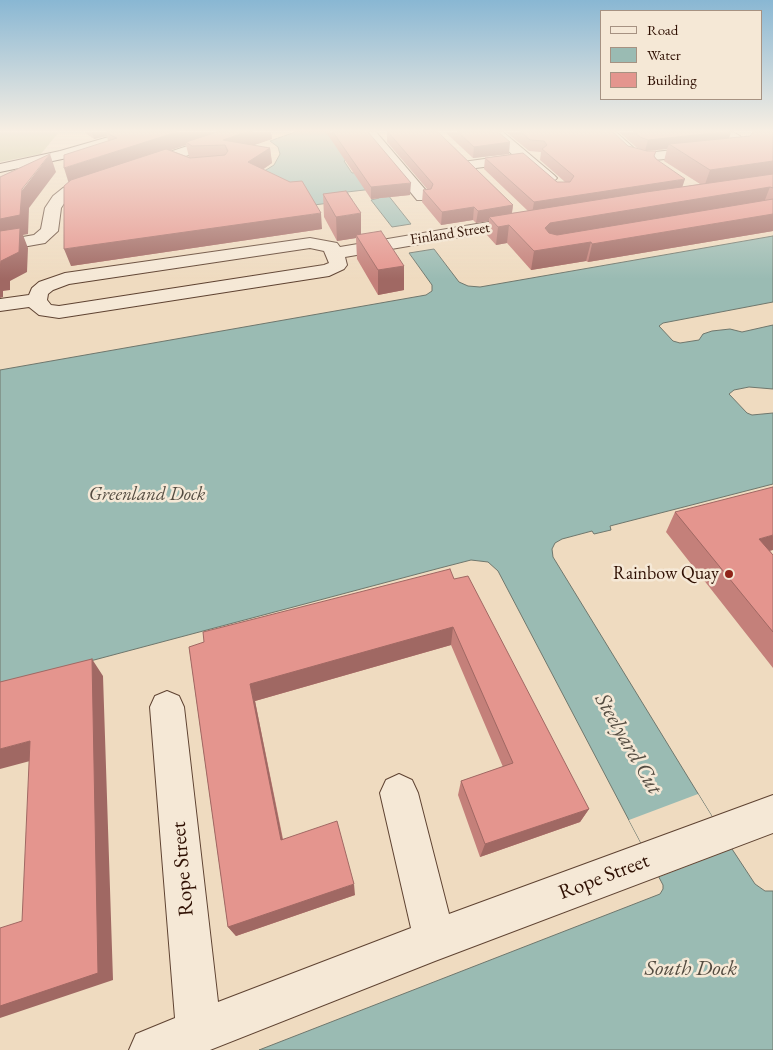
<!DOCTYPE html>
<style>
body{margin:0}
#map{position:relative;width:773px;height:1050px;overflow:hidden;background:#efdbc0;font-family:"EB Garamond",serif}
canvas{display:block}
.legend{position:absolute;left:600px;top:10px;width:162px;height:90px;box-sizing:border-box;background:#f5e8d6;border:1px solid #a69282;margin:0;padding:6px 9px;list-style:none;font-size:15px;color:#2f1003}
.legend li{display:flex;align-items:center;gap:10px;height:25px}
.legend b{width:25px;border:1px solid #a69282}
</style>
<div id="map">
<canvas width="773" height="1050"></canvas>
<ul class="legend">
<li><b style="height:6px;background:#f5e8d6"></b>Road</li>
<li><b style="height:14px;background:#9abbb3"></b>Water</li>
<li><b style="height:14px;background:#e4958e"></b>Building</li>
</ul>
</div>
<script>
const ctx = document.querySelector('canvas').getContext('2d');
ctx.lineJoin = 'round';
function fillPath(path, color) { ctx.fillStyle = color; ctx.fill(path, 'evenodd'); }
const shape = rows => new Path2D(rows.map(r => 'M' + r).join(''));
function strokePath(path, color, width, dash) { ctx.strokeStyle = color; ctx.lineWidth = width; ctx.lineCap = dash ? 'butt' : 'round'; ctx.setLineDash(dash || []); ctx.stroke(path); }
function drawText(font, color, halo, rows, align = 'center') {
  ctx.font = font + ' "EB Garamond",serif'; ctx.lineWidth = 5; ctx.setLineDash([]); ctx.textBaseline = 'middle'; ctx.strokeStyle = halo; ctx.fillStyle = color; for (const [text, x, y, turn = 0] of rows) {
    ctx.save(); ctx.translate(x, y); ctx.rotate((+turn || 0) * Math.PI / 180); ctx.textAlign = isNaN(turn) ? turn : align; if (halo) ctx.strokeText(text, 0, 0); ctx.fillText(text, 0, 0); ctx.restore();
  }
}
fillPath(shape([
 [0,132,59,132,41,154,0,162]
]), '#bfbe8e');
const water = shape([
 [295,132,330,132,346,160,344,161,352,173,369,171,411,224,392,227,371,200,379,198,373,189,347,192,352,200,314,205,239,181,266,170,274,165,280,154,278,147,270,141,295,132],
 [773,236,773,302,663,323,659,326,673,341,680,343,699,340,703,334,712,331,730,329,742,332,773,325,773,389,749,387,734,390,729,394,747,413,752,415,773,413,773,484,610,526,611,530,594,534,592,531,562,539,555,543,552,549,553,557,732,849,755,884,765,891,773,891,773,1050,259,1050,660,894,663,889,663,885,498,571,488,562,471,560,440,568,0,685,0,370,426,295,432,291,432,285,409,253,434,249,459,282,468,286,480,287,773,236]
]);
fillPath(water, '#9abbb3');
strokePath(water, '#6f776d', 1);
fillPath(shape([
 [698,794,732,849,659,877,629,820]
]), '#efdbc0');
const minor = shape([
 [230,132,252,132,250,135,149,168,144,169,139,168,137,165,139,162,230,132],
 [361,132,376,132,429,194,431,197,429,200,417,200,361,132],
 [491,132,503,132,554,175,557,178,554,181,544,181,522,162,468,169,463,168,461,165,463,162,513,155,492,137,491,132],
 [601,132,616,132,636,150,645,153,732,144,716,132,733,132,740,136,747,146,743,151,738,152,644,161,626,156,601,132],
 [98,175,103,177,106,180,103,183,75,194,65,202,61,208,58,231,45,243,0,251,0,241,34,235,41,229,45,208,53,196,63,188,98,175],
 [524,216,530,217,532,221,530,225,345,257,347,265,344,269,329,276,59,318,39,315,29,307,0,311,0,299,29,295,32,288,39,282,65,273,310,238,337,243,340,247,524,216],
 [310,248,324,251,329,263,324,265,59,306,51,305,47,300,48,294,53,290,69,284,310,248],
 [167,691,179,696,184,707,218,1002,411,928,380,793,386,780,399,774,412,780,418,793,449,914,773,795,773,833,435,961,210,1050,129,1050,136,1034,175,1018,150,707,155,696,167,691]
]);
const secondary = shape([
 [126,132,149,132,147,135,67,158,0,172,0,164,60,151,126,132]
]);
strokePath(minor, '#5f4332', 2);
strokePath(secondary, '#2f1003', 2);
fillPath(minor, '#f5e8d6');
fillPath(secondary, '#f5e8d6');
fillPath(shape([
 [84,132,271,132,272,139,254,145,270,148,272,163,263,169,322,229,71,266,108,141,107,136,94,139],
 [186,145,189,157,170,150],
 [326,132,368,132,410,195,371,199],
 [387,132,438,132,513,205,512,213,528,211,484,169,485,158,557,182,565,182,540,160,541,152,529,151,506,132,613,132,628,146,645,151,637,148,619,132,731,132,729,138,750,136,752,132,773,132,773,231,588,262,586,261,531,270,507,243,496,245,487,235,489,221,476,223,473,220,441,225,422,202,423,190,427,189,387,142],
 [667,149,664,161,700,184,682,187,654,156,645,151],
 [445,132,498,132,509,154,473,158],
 [323,194,361,234,404,266,404,290,378,295,357,259,356,238,337,241,324,217],
 [675,512,770,551,773,555,773,668,666,532],
 [454,579,589,809,580,822,480,857,458,795,461,781,503,767,451,645,255,701,283,839,355,895,236,936,228,927,189,647]
]), '#c4807a');
fillPath(shape([
 [92,132,118,132,106,133,107,136,94,139],
 [177,132,224,132,186,142,186,145,69,184,64,168],
 [246,132,271,132,272,139,228,154,223,140],
 [724,132,731,132,727,143,669,144,667,149,645,151,648,140],
 [510,142,509,154,473,158,474,147],
 [270,148,272,163,251,178,248,162],
 [50,154,56,172,29,208,28,234,23,235,28,248,27,272,10,281,10,290,3,291,3,297,0,298,0,219],
 [773,161,773,176,704,187,710,170],
 [685,179,681,191,532,214,534,202],
 [411,183,410,195,371,199,371,187],
 [770,187,763,205,547,241,545,228,550,223],
 [513,205,511,218,489,217,489,221,476,223,478,211],
 [474,207,473,220,441,225,442,212],
 [321,213,322,229,71,266,64,249],
 [361,213,361,237,356,235,356,238,337,241,336,217],
 [773,214,773,231,588,262,592,244],
 [509,225,507,243,496,245,498,227],
 [591,242,586,261,531,270,534,251],
 [404,266,404,290,378,295,378,270],
 [773,535,773,550,746,558,759,539],
 [453,627,451,645,255,701,285,852,281,840,250,684],
 [92,659,103,676,113,980,0,1018,0,1006],
 [30,741,45,757,0,769,0,749],
 [589,809,580,822,480,857,485,844],
 [354,884,355,895,236,936,228,927]
]), '#a06863');
const building = shape([
 [108,132,177,132,64,168,64,155,117,138,106,133,108,132],
 [217,132,246,132,223,140,270,148,248,162,290,182,302,181,321,213,64,249,64,186,71,180,166,149,190,158,225,155,228,151,225,145,192,146,186,142,217,132],
 [333,132,368,132,411,183,371,187,333,132],
 [388,132,438,132,513,205,478,211,474,207,442,212,423,190,431,189,433,184,388,132],
 [458,132,498,132,510,142,474,147,458,132],
 [521,132,613,132,628,146,647,151,656,151,654,156,656,159,685,179,534,202,485,158,523,153,557,182,570,182,574,176,542,149,547,145,544,141,530,140,521,132],
 [634,132,724,132,648,140,640,137,634,132],
 [753,132,773,132,773,161,710,170,669,144,750,136,753,132],
 [50,154,22,189,20,215,0,219,0,177,50,154],
 [773,174,773,188,770,187,550,223,545,228,549,233,557,235,773,199,773,214,592,244,591,242,534,251,509,225,498,227,489,217,646,192,773,174],
 [346,191,361,213,336,217,323,194,346,191],
 [20,228,19,252,1,261,0,269,0,231,20,228],
 [381,231,404,266,378,270,356,235,381,231],
 [773,487,773,535,759,539,773,555,773,632,675,512,773,487],
 [450,569,454,579,468,576,589,809,485,844,461,781,513,763,453,627,250,684,281,840,337,821,354,884,228,927,189,647,204,642,203,632,450,569],
 [92,659,98,973,0,1006,0,928,22,921,30,741,0,749,0,682,92,659]
]);
fillPath(building, '#e4958e');
strokePath(building, '#a06863', 1);
const sky = ctx.createLinearGradient(0, 0, 0, 279);
sky.addColorStop(0, '#89b7d3');
sky.addColorStop(0.47, '#f8efe3');
sky.addColorStop(1, '#f8efe300');
ctx.fillStyle = sky;
ctx.fillRect(0, 0, 773, 279);
for (const [x, y, r, color] of [
 [729,574,5,"#8f2418"]
]) { const dot = new Path2D(); dot.arc(x, y, r, 0, 2 * Math.PI); ctx.fillStyle = color; ctx.fill(dot); strokePath(dot, '#f5e8d6', 2); }
drawText('15px', '#2f1003', '#f5e8d6', [
 ["Finland Street",450,234,-9]
]);
drawText('18px', '#2f1003', '#f5e8d6', [
 ["Rainbow Quay",719,574]
], 'right');
drawText('italic 19px', '#544c41', '#f5e8d6', [
 ["Greenland Dock",147,495]
]);
drawText('21px', '#2f1003', '#f5e8d6', [
 ["Rope Street",183,869,-95],
 ["Rope Street",604,877,-21]
]);
drawText('italic 22px', '#544c41', '#f5e8d6', [
 ["Steelyard Cut",628,744,60],
 ["South Dock",691,969]
]);
</script>
